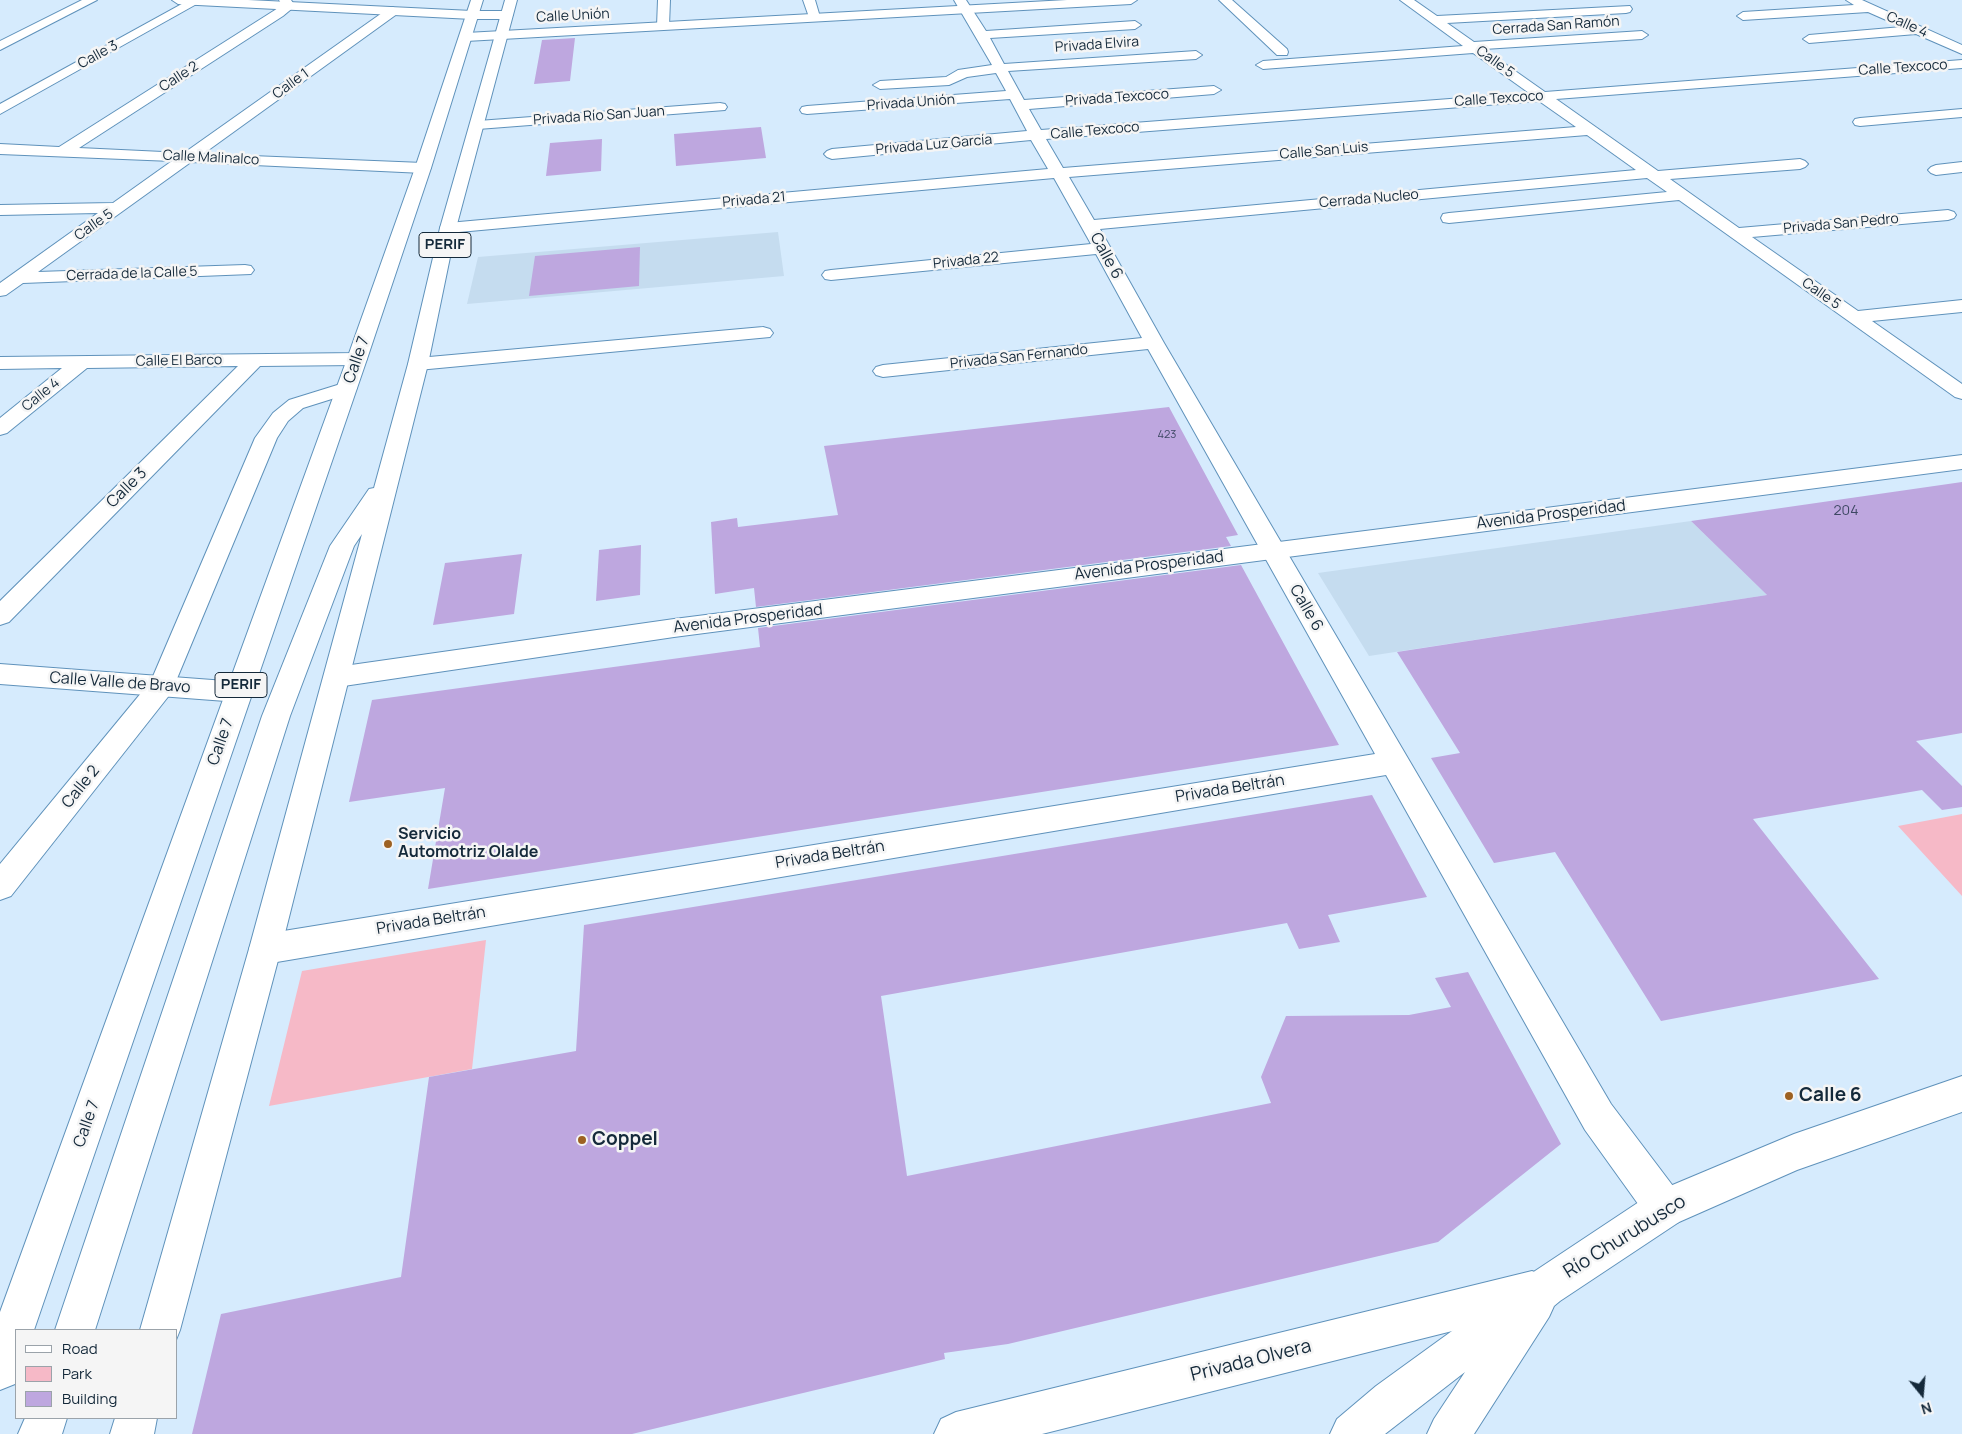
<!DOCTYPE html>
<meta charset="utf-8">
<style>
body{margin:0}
#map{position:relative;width:1962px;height:1434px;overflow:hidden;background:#d6ebfd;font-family:Manrope,sans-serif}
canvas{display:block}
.legend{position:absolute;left:15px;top:1329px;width:162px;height:90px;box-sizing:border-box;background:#f5f5f5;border:1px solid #9ba3aa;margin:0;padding:6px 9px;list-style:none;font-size:15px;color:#14293a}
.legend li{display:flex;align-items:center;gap:10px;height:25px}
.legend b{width:25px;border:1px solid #9ba3aa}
.north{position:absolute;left:1897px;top:1369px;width:50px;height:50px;-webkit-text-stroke:4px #f5f5f5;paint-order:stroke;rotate:163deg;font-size:14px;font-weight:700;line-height:20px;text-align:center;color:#14293a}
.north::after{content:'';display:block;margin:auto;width:18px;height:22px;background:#14293a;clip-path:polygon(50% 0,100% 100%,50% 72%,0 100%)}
</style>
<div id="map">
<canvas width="1962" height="1434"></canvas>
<ul class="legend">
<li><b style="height:6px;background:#fff"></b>Road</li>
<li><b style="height:14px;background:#f6b9c7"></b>Park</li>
<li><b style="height:14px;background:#bea7df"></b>Building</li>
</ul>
<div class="north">N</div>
</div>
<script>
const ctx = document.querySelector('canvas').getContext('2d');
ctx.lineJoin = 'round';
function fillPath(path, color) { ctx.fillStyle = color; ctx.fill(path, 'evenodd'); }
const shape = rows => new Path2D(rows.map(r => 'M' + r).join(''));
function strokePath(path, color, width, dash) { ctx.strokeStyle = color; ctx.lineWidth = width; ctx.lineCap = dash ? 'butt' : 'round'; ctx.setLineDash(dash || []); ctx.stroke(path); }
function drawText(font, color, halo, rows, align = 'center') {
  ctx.font = font + ' Manrope,sans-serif'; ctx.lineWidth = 5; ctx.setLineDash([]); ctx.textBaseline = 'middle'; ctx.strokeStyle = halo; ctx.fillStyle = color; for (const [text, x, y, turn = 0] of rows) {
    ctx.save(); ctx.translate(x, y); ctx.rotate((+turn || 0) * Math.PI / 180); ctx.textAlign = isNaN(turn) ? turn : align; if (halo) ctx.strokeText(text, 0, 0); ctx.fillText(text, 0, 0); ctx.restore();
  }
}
fillPath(shape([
 [778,232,784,276,467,304,478,257],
 [1691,521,1767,595,1369,656,1318,573]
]), '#c5dcef');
fillPath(shape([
 [1962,814,1962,896,1898,826],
 [486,940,472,1069,269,1106,302,971]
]), '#f6b9c7');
fillPath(shape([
 [575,38,570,81,534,84,542,40],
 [761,127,766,158,676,166,674,134],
 [602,139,601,171,546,176,550,143],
 [640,247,639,286,529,296,535,256],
 [1169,407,1238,535,1226,537,1231,546,756,607,754,588,715,594,711,522,737,518,738,527,838,515,824,446],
 [1962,482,1962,733,1916,741,1962,786,1962,807,1942,810,1922,790,1753,819,1879,979,1661,1021,1555,852,1494,863,1431,758,1460,753,1397,652,1767,595,1691,521],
 [641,545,640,595,596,601,599,550],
 [522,554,514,614,433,625,445,563],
 [1241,565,1339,745,428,889,445,788,349,802,372,700,760,647,758,628],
 [1372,795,1427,897,1328,915,1340,942,1299,949,1287,923,881,996,907,1176,1271,1103,1261,1077,1286,1016,1409,1015,1451,1007,1435,978,1468,972,1561,1144,1438,1242,1008,1344,944,1353,945,1359,632,1434,192,1434,221,1314,401,1277,429,1077,576,1051,584,925]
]), '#bea7df');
const street = shape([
 [82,0,97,0,0,50,0,41,82,0],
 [189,0,202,1,0,114,0,104,189,0],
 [279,0,291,0,295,6,283,16,79,148,184,153,389,8,393,7,399,11,397,14,203,154,423,163,428,165,431,168,428,171,423,173,191,162,38,272,245,265,251,266,254,270,251,274,23,283,6,295,0,296,0,283,98,213,0,215,0,205,113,203,172,161,0,154,0,144,59,147,275,10,282,5,279,0],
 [658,0,670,0,669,26,663,30,657,26,658,0],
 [803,0,815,0,820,17,818,20,810,20,803,0],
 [954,0,966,0,986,31,1135,21,1141,25,1135,29,990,38,1004,64,1196,51,1202,55,1196,59,1008,71,1024,100,1214,86,1221,90,1214,94,1029,109,1041,130,1529,93,1473,53,1263,69,1256,65,1263,61,1463,46,1400,0,1414,0,1437,16,1630,6,1632,9,1630,12,1626,13,1447,23,1474,42,1642,31,1648,35,1642,39,1484,49,1545,92,1962,60,1962,68,1556,99,1658,171,1800,159,1805,161,1808,164,1805,167,1800,169,1670,179,1739,228,1948,210,1954,212,1956,215,1954,218,1948,220,1752,237,1858,311,1962,300,1962,312,1872,321,1962,384,1962,399,1955,397,1679,200,1449,223,1443,222,1441,218,1443,214,1449,213,1667,192,1647,178,1100,229,1164,343,1611,1104,1679,1194,1684,1208,1679,1222,1665,1227,1651,1222,1585,1130,1386,775,265,964,253,959,249,949,253,939,265,934,1375,754,1148,349,883,377,876,375,873,371,876,367,883,365,1142,338,1096,254,831,280,825,279,822,275,825,271,831,270,1091,244,1054,178,448,233,442,232,440,228,442,224,448,223,1048,169,1031,140,832,159,827,157,824,154,827,151,832,149,1027,131,1010,99,807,114,802,113,800,110,802,107,807,106,1006,91,996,73,967,77,949,85,880,89,873,85,880,81,946,77,958,70,992,65,954,0],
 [1539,101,1576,127,1063,168,1046,139,1539,101],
 [1587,135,1636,170,1094,220,1069,177,1587,135],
 [1219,0,1232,0,1287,49,1288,52,1287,55,1277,55,1219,0],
 [1846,0,1862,0,1962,45,1962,54,1916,34,1809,43,1803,39,1809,35,1902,27,1868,12,1743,20,1737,16,1743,12,1854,5,1846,0],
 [720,103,725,104,727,107,725,110,478,129,473,128,471,125,473,122,478,121,720,103],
 [1962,109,1962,117,1860,126,1855,125,1853,122,1855,119,1860,118,1962,109],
 [1962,162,1962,172,1936,175,1931,173,1928,170,1931,167,1936,165,1962,162],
 [763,327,770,329,773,333,770,337,418,370,411,368,408,364,411,360,418,358,763,327],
 [357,353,364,355,367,359,364,363,357,365,260,366,9,622,0,625,0,601,238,366,87,368,7,433,0,435,0,418,62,368,0,369,0,357,357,353],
 [347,382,354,384,357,388,354,392,303,408,288,421,277,438,171,693,11,896,0,900,0,864,151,681,255,438,273,413,289,400,347,382],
 [1532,1271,1546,1277,1552,1291,1546,1305,1532,1311,1042,1434,934,1434,941,1419,956,1412,1532,1271]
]);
const secondary = shape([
 [172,0,248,0,472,11,507,11,513,15,507,19,472,19,178,4,172,0],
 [1067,0,1137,0,1131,4,466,41,460,37,466,33,1067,0],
 [1962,455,1962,469,674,637,337,687,328,684,324,677,328,670,337,667,674,619,1962,455],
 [0,664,239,682,249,685,252,692,249,699,239,702,0,684,0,664]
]);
const primary = shape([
 [471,0,483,0,431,168,367,359,34,1330,16,1330,16,1380,15,1384,0,1390,0,1312,347,359,415,168,471,0],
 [505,0,517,0,456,228,428,364,281,949,180,1330,176,1340,176,1330,140,1330,249,949,362,534,354,546,290,716,95,1330,55,1330,262,716,330,546,369,489,374,488,408,364,440,228,505,0],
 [1962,1076,1962,1112,1797,1170,1679,1222,1560,1301,1554,1306,1549,1317,1474,1434,1427,1434,1434,1419,1465,1372,1385,1434,1330,1434,1337,1419,1376,1386,1532,1273,1651,1194,1794,1134,1962,1076],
 [25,1418,67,1418,62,1434,18,1434,25,1418],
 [115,1418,157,1418,154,1434,110,1434,115,1418]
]);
strokePath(street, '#5f92bb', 2);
strokePath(secondary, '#5f92bb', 2);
strokePath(primary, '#5f92bb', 2);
fillPath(street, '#fff');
fillPath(secondary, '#fff');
fillPath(primary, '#fff');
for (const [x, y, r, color] of [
 [388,844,5,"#9d6122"],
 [1789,1096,5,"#9d6122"],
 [582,1140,5,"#9d6122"]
]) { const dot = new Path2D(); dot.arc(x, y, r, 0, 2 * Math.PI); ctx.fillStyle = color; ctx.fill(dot); strokePath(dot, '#f5f5f5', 2); }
drawText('11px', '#3e4863', null, [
 ["423",1167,435]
]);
drawText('14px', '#14293a', '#f5f5f5', [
 ["Calle Unión",573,16,-3],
 ["Calle 4",1907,25,24],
 ["Cerrada San Ramón",1556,26,-4],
 ["Privada Elvira",1097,45,-4],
 ["Calle 3",98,55,-29],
 ["Calle 5",1495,62,36],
 ["Calle Texcoco",1903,68,-4],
 ["Calle 2",179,77,-33],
 ["Calle 1",291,84,-36],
 ["Privada Texcoco",1117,98,-4],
 ["Calle Texcoco",1499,99,-4],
 ["Privada Unión",911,103,-4],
 ["Privada Río San Juan",599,116,-4],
 ["Calle Texcoco",1095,131,-5],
 ["Privada Luz García",934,145,-5],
 ["Calle San Luis",1324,151,-5],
 ["Calle Malinalco",211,158,3],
 ["Cerrada Nucleo",1369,199,-5],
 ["Privada 21",754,200,-5],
 ["Privada San Pedro",1841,224,-5],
 ["Calle 5",94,225,-35],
 ["Privada 22",966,261,-6],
 ["Cerrada de la Calle 5",132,274,-2],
 ["Calle 5",1821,294,35],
 ["Privada San Fernando",1019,357,-6],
 ["Calle El Barco",179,361,-1],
 ["Calle 4",41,395,-39]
]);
drawText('14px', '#3e4863', null, [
 ["204",1846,511]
]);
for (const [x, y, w] of [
 [445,245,52],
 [241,685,52]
]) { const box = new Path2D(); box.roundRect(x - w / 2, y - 12.5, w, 25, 4); ctx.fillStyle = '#f5f5f5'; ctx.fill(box); strokePath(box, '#14293a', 1); }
drawText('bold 15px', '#14293a', null, [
 ["PERIF",445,245],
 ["PERIF",241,685]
]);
drawText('16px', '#14293a', '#f5f5f5', [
 ["Calle 6",1106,256,61],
 ["Calle 7",357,360,-71],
 ["Calle 3",127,488,-45],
 ["Avenida Prosperidad",1551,515,-7],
 ["Avenida Prosperidad",1149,566,-7],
 ["Calle 6",1306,608,60],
 ["Avenida Prosperidad",748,619,-7],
 ["Calle Valle de Bravo",120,683,4],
 ["Calle 7",221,742,-71],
 ["Calle 2",81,787,-51],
 ["Privada Beltrán",1230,789,-9],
 ["Privada Beltrán",830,855,-9],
 ["Privada Beltrán",431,921,-9],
 ["Calle 7",87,1124,-71]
]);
drawText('bold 16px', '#14293a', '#f5f5f5', [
 ["Servicio",398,835],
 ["Automotriz Olalde",398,853]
], 'left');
drawText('bold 19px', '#14293a', '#f5f5f5', [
 ["Calle 6",1799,1096],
 ["Coppel",592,1140]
], 'left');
drawText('19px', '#14293a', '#f5f5f5', [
 ["Río Churubusco",1625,1237,-32],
 ["Privada Olvera",1251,1361,-14]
]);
</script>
